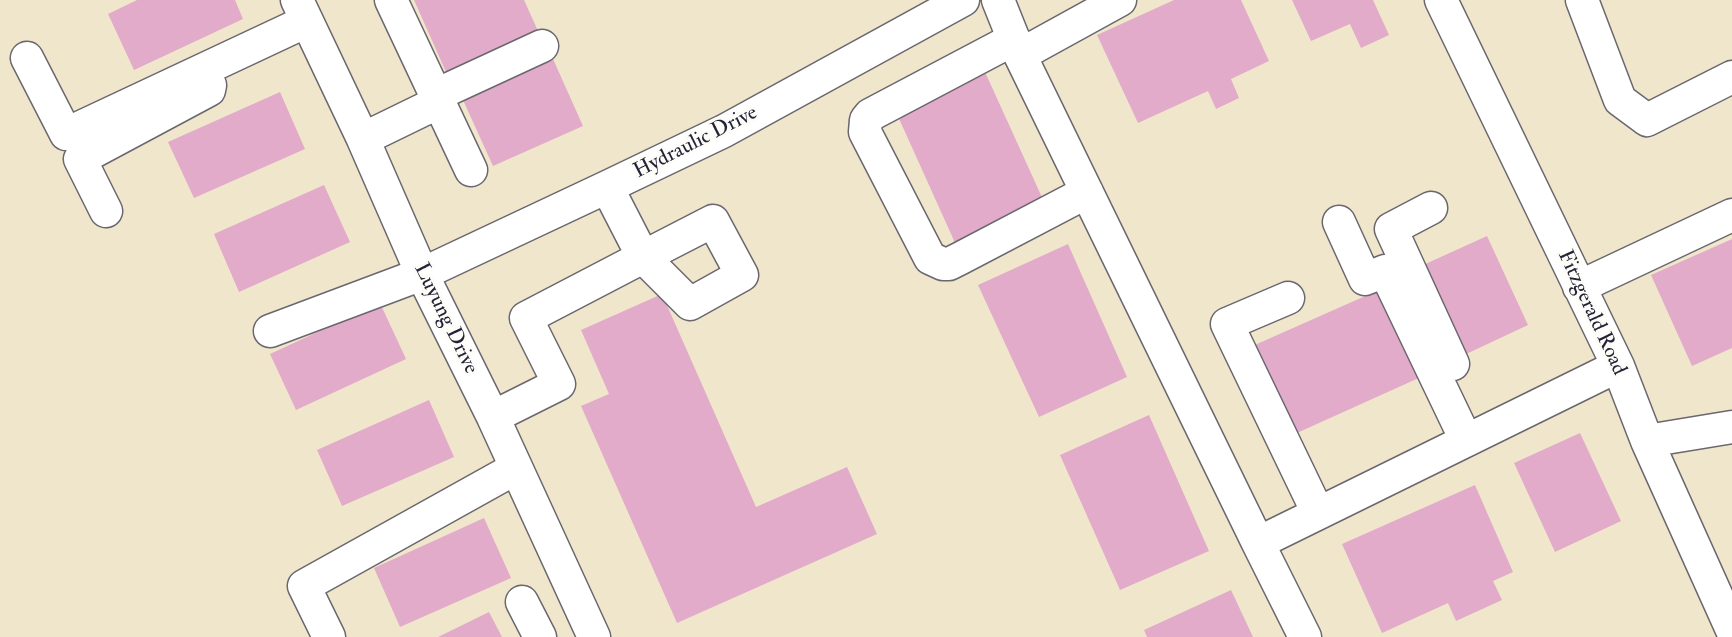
<!DOCTYPE html>
<style>
body{margin:0}
canvas{display:block;background:#f0e6cc}
</style>
<canvas width="1732" height="637"></canvas>
<script>
const ctx = document.querySelector('canvas').getContext('2d');
ctx.lineJoin = 'round';
function fillPath(path, color) { ctx.fillStyle = color; ctx.fill(path, 'evenodd'); }
const shape = rows => new Path2D(rows.map(r => 'M' + r).join(''));
function strokePath(path, color, width, dash) { ctx.strokeStyle = color; ctx.lineWidth = width; ctx.lineCap = dash ? 'butt' : 'round'; ctx.setLineDash(dash || []); ctx.stroke(path); }
function drawText(font, color, halo, rows, align = 'center') {
  ctx.font = font + ' "IM FELL Double Pica",serif'; ctx.lineWidth = 6; ctx.setLineDash([]); ctx.textBaseline = 'middle'; ctx.strokeStyle = halo; ctx.fillStyle = color; for (const [text, x, y, turn = 0] of rows) {
    ctx.save(); ctx.translate(x, y); ctx.rotate((+turn || 0) * Math.PI / 180); ctx.textAlign = isNaN(turn) ? turn : align; if (halo) ctx.strokeText(text, 0, 0); ctx.fillText(text, 0, 0); ctx.restore();
  }
}
fillPath(shape([
 [137,0,235,0,243,19,134,70,108,14],
 [414,0,524,0,538,31,446,72],
 [1174,0,1241,0,1269,61,1231,79,1239,98,1216,109,1208,91,1138,123,1097,35],
 [1292,0,1373,0,1389,35,1361,48,1350,24,1311,41],
 [553,59,583,126,493,166,463,100],
 [985,72,1045,204,956,245,896,112],
 [280,92,305,149,194,198,168,142],
 [324,185,350,242,239,292,214,234],
 [1487,236,1528,325,1462,356,1421,266],
 [1732,239,1732,348,1692,366,1651,275],
 [1068,244,1127,377,1039,417,978,285],
 [1381,289,1421,377,1288,437,1248,348],
 [662,294,756,507,847,467,877,534,677,623,581,406,609,394,581,330],
 [380,303,406,359,296,410,270,354],
 [429,400,454,457,342,506,317,450],
 [1149,415,1209,551,1120,590,1060,455],
 [1580,433,1621,521,1555,552,1514,463],
 [1475,485,1513,572,1493,581,1502,600,1456,621,1448,603,1382,633,1342,544],
 [484,518,511,578,400,627,374,568],
 [1231,590,1253,637,1147,637,1144,630],
 [489,612,502,637,438,637]
]), '#e2abc9');
const minor = shape([
 [297,0,363,139,422,274,493,417,594,637],
 [391,0,471,170],
 [998,0,1020,55,1258,543,1618,366],
 [1441,0,1618,366,1647,441,1732,630],
 [1582,0,1620,100,1647,120,1732,77],
 [1014,39,870,115,866,120,865,132,930,258,943,264,949,264,959,259,1087,192],
 [1020,55,1120,0],
 [27,58,66,134,307,21],
 [436,95,542,46],
 [363,139,439,102],
 [1431,208,1391,229,1453,364],
 [106,211,80,159,209,90,210,85,205,75],
 [1339,222,1365,279,1385,271,1466,440],
 [1579,287,1732,215],
 [1288,298,1227,324,1318,513],
 [270,331,422,274,607,187,724,131,963,0],
 [493,417,559,384,526,318,643,257,690,304,742,275,713,221,643,257,607,187],
 [1647,441,1732,427],
 [1258,543,1305,637],
 [522,602,540,637],
 [329,637,304,586,516,468]
]);
strokePath(minor, '#6a676e', 35);
strokePath(minor, '#fff', 32);
drawText('21px', '#22223b', '#fdfcf7', [
 ["Hydraulic Drive",696,143,-27],
 ["Fitzgerald Road",1591,313,65],
 ["Luyung Drive",445,319,64]
]);
</script>
